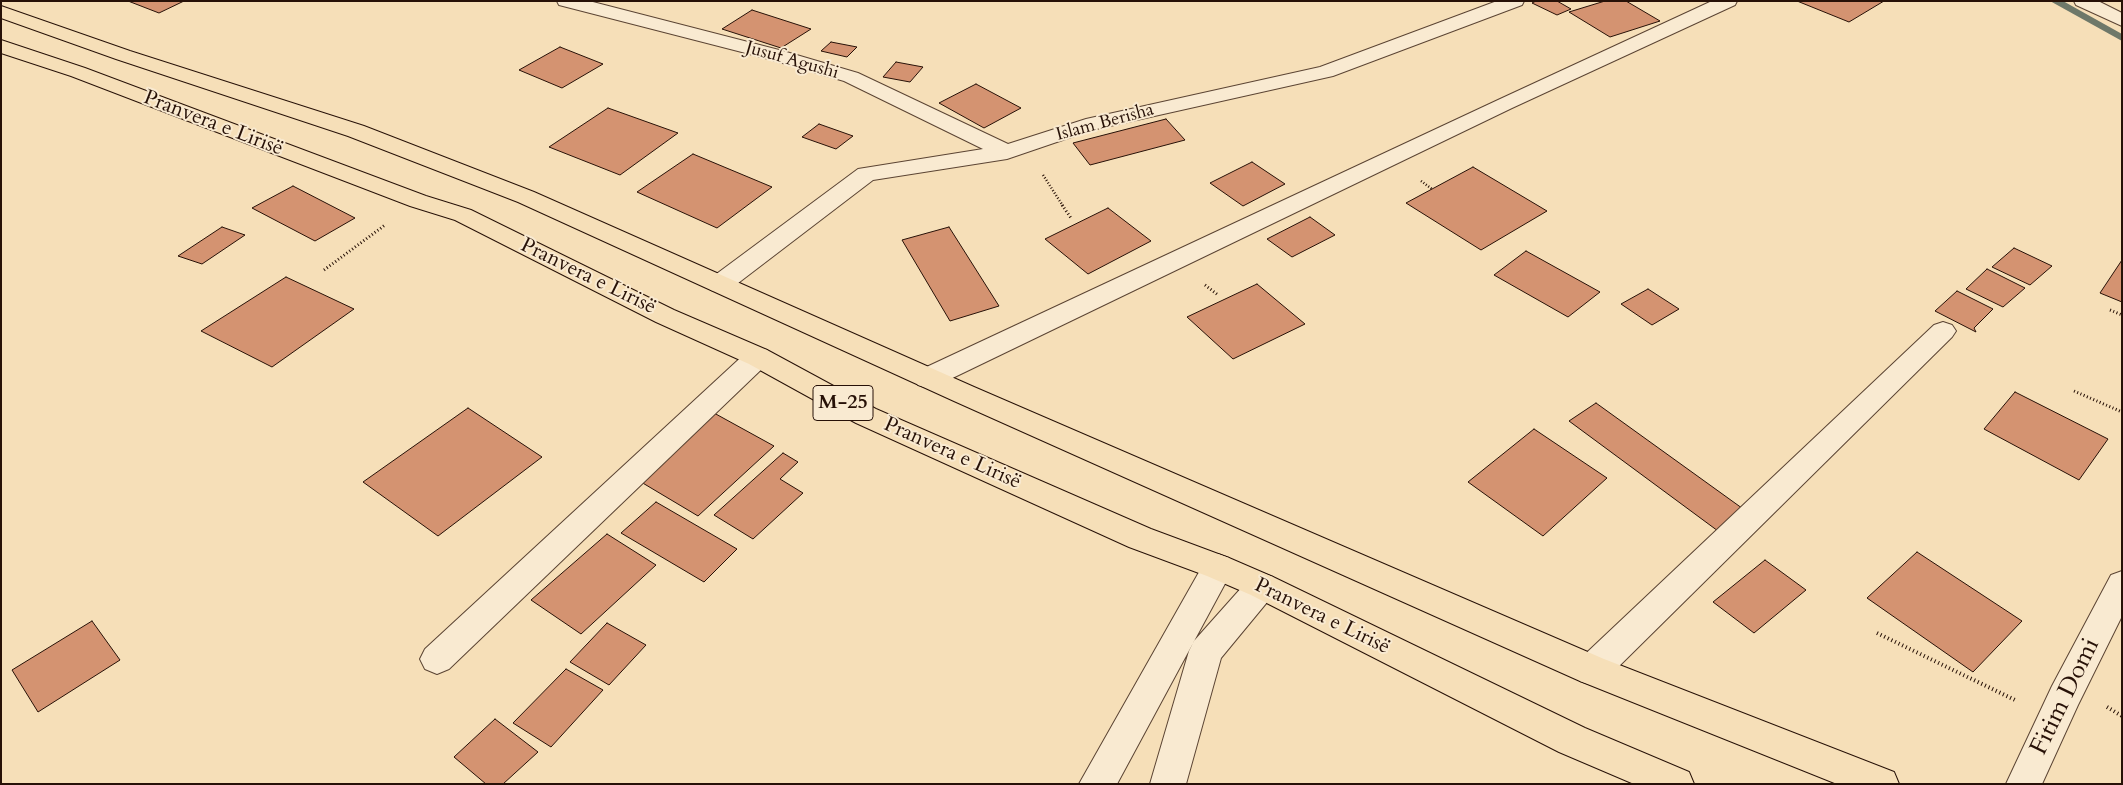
<!DOCTYPE html>
<meta charset="utf-8">
<style>
body{margin:0}
#map{position:relative;width:2123px;height:785px;overflow:hidden;background:#f6dfb8;font-family:Cardo,serif}
canvas{display:block}
.frame{position:absolute;inset:0;border:2px solid #271107;pointer-events:none}
</style>
<div id="map">
<canvas width="2123" height="785"></canvas>
<div class="frame"></div>
</div>
<script>
const ctx = document.querySelector('canvas').getContext('2d');
ctx.lineJoin = 'round';
const shape = rows => new Path2D(rows.map(r => 'M' + r).join(''));
function fillPath(path, color) { ctx.fillStyle = color; ctx.fill(path, 'evenodd'); }
function strokePath(path, color, width, dash) { ctx.strokeStyle = color; ctx.lineWidth = width; ctx.lineCap = dash ? 'butt' : 'round'; ctx.setLineDash(dash || []); ctx.stroke(path); }
function drawText(font, color, halo, rows, align = 'center') {
  ctx.font = font + ' Cardo,serif'; ctx.lineWidth = 4; ctx.setLineDash([]); ctx.textBaseline = 'middle'; ctx.strokeStyle = halo; ctx.fillStyle = color; for (const [text, x, y, turn = 0] of rows) {
    ctx.save(); ctx.translate(x, y); ctx.rotate((+turn || 0) * Math.PI / 180); ctx.textAlign = isNaN(turn) ? turn : align; if (halo) ctx.strokeText(text, 0, 0); ctx.fillText(text, 0, 0); ctx.restore();
  }
}
fillPath(shape([
 [2050,1,2063,1,2122,34,2122,41,2050,1]
]), '#6e7869');
const building = shape([
 [128,1,184,1,159,13,128,1],
 [1536,1,1557,1,1571,9,1557,15,1532,3,1536,1],
 [1605,1,1626,1,1660,21,1610,37,1569,12,1605,1],
 [1797,1,1884,1,1849,22,1797,1],
 [752,10,811,29,781,48,722,29,752,10],
 [831,42,857,47,847,57,821,51,831,42],
 [560,47,603,64,562,88,519,70,560,47],
 [896,62,923,67,910,82,883,77,896,62],
 [976,84,1021,108,984,128,939,103,976,84],
 [608,108,678,133,620,175,549,147,608,108],
 [1166,119,1185,140,1090,165,1073,143,1166,119],
 [819,124,853,136,836,149,802,137,819,124],
 [693,154,772,187,717,228,637,192,693,154],
 [1252,162,1285,184,1243,206,1210,183,1252,162],
 [1473,167,1547,211,1481,250,1406,203,1473,167],
 [293,186,355,218,315,241,252,208,293,186],
 [1108,208,1151,241,1088,274,1045,239,1108,208],
 [1310,217,1335,235,1292,257,1267,239,1310,217],
 [222,227,245,235,202,264,178,256,222,227],
 [949,227,999,306,950,321,902,240,949,227],
 [2014,248,2052,266,2030,285,1992,267,2014,248],
 [1526,251,1600,292,1568,317,1494,275,1526,251],
 [2122,260,2122,302,2100,293,2122,260],
 [1987,269,2025,288,2003,307,1966,289,1987,269],
 [286,277,354,309,272,367,201,331,286,277],
 [1257,284,1305,324,1233,359,1187,317,1257,284],
 [1648,289,1679,309,1652,325,1621,304,1648,289],
 [1957,291,1993,309,1974,328,1976,332,1935,311,1957,291],
 [2015,392,2108,439,2079,480,1984,429,2015,392],
 [1596,403,1746,511,1718,531,1569,421,1596,403],
 [468,408,542,457,438,536,363,482,468,408],
 [714,413,774,446,698,516,636,479,714,413],
 [1534,429,1607,478,1543,536,1468,482,1534,429],
 [783,453,798,462,780,479,803,493,753,539,714,515,783,453],
 [656,502,737,549,704,582,621,533,656,502],
 [607,534,656,565,581,634,531,600,607,534],
 [1917,552,2022,621,1973,672,1867,598,1917,552],
 [1765,560,1806,590,1754,633,1713,602,1765,560],
 [92,621,120,660,38,712,12,670,92,621],
 [607,623,646,645,609,685,570,662,607,623],
 [566,669,603,690,551,747,513,723,566,669],
 [495,719,538,752,503,784,486,784,454,757,495,719]
]);
fillPath(building, '#d49371');
strokePath(building, '#271107', 1);
const minor = shape([
 [557,1,589,1,783,51,858,73,1008,144,1086,119,1320,67,1497,1,1524,1,1522,5,1333,76,1092,130,1007,159,873,180,729,290,720,292,711,290,707,284,711,278,858,169,983,149,844,81,769,59,559,5,557,1],
 [1712,1,1737,1,1735,5,1512,108,938,385,928,388,918,385,914,378,918,371,1498,100,1712,1],
 [2074,1,2098,1,2122,13,2122,26,2076,5,2074,1],
 [1943,322,1952,325,1956,331,1952,337,1604,681,1592,685,1580,681,1575,670,1580,659,1934,325,1943,322],
 [758,348,767,350,771,357,767,364,449,669,437,674,425,669,420,659,425,649,749,350,758,348],
 [1218,554,1229,558,1234,567,1117,784,1079,784,1207,558,1218,554],
 [2122,571,2122,616,2078,705,2042,784,2006,784,2052,686,2111,575,2122,571],
 [1262,573,1273,577,1278,586,1273,595,1221,658,1186,784,1150,784,1189,651,1194,641,1251,577,1262,573]
]);
const major = shape([
 [1,6,130,51,364,126,534,192,974,387,1604,659,1894,772,1899,784,1837,784,1580,681,954,401,518,202,348,136,116,59,1,18,1,6],
 [1,40,85,68,426,196,471,210,674,310,767,350,876,409,1151,529,1229,558,1273,577,1585,728,1689,772,1694,784,1634,784,1559,752,1251,595,1207,576,1129,547,856,423,749,364,656,322,455,220,410,206,71,76,1,53,1,40]
]);
strokePath(minor, '#5b4433', 2);
strokePath(major, '#271107', 2);
strokePath(shape([
 [1043,175,1063,206],
 [1421,181,1432,189]
]), '#271107', 2.5, [1, 2]);
strokePath(shape([
 [1062,205,1071,218],
 [324,270,385,225],
 [1205,285,1218,295],
 [2110,310,2122,315],
 [2074,391,2122,412]
]), '#271107', 3, [1, 2.5]);
strokePath(shape([
 [1877,633,2015,700],
 [2107,707,2122,716]
]), '#271107', 4, [1, 3]);
fillPath(minor, '#f9ead1');
fillPath(major, '#f6dfb8');
drawText('18px', '#271107', '#f9ead1', [
 ["Jusuf Agushi",792,61,16],
 ["Islam Berisha",1105,123,-15]
]);
for (const [x, y, w] of [
 [843,403,60]
]) { const box = new Path2D(); box.roundRect(x - w / 2, y - 17.5, w, 35, 4); ctx.fillStyle = '#f9ead1'; ctx.fill(box); strokePath(box, '#271107', 1); }
drawText('bold 20px', '#271107', null, [
 ["M-25",843,403]
]);
drawText('21px', '#271107', '#f9ead1', [
 ["Pranvera e Lirisë",213,124,21],
 ["Pranvera e Lirisë",588,277,26],
 ["Pranvera e Lirisë",952,454,24],
 ["Pranvera e Lirisë",1322,617,26]
]);
drawText('25px', '#271107', '#f9ead1', [
 ["Fitim Domi",2066,697,-64]
]);
</script>
